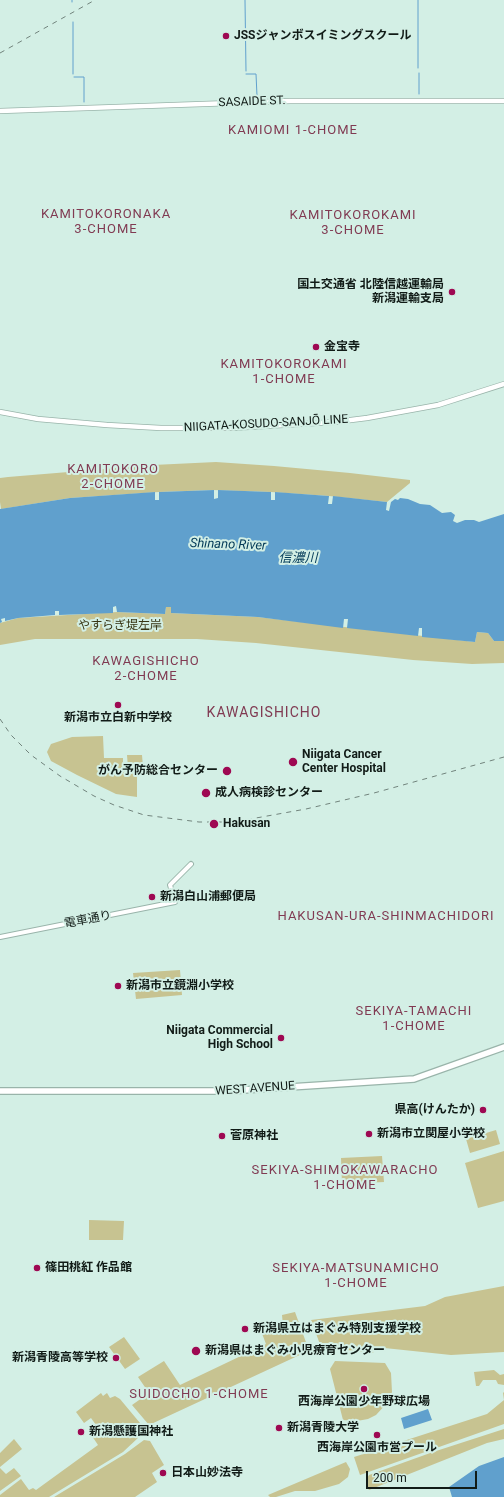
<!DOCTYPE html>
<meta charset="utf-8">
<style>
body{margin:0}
#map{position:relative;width:504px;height:1497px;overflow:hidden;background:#d3efe5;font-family:Roboto,sans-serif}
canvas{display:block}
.scale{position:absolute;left:366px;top:1471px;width:111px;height:18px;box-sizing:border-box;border:2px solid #111b17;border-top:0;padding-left:5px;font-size:12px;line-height:14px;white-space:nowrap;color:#111b17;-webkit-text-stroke:3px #d3efe5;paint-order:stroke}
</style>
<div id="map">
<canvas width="504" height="1497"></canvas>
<div class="scale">200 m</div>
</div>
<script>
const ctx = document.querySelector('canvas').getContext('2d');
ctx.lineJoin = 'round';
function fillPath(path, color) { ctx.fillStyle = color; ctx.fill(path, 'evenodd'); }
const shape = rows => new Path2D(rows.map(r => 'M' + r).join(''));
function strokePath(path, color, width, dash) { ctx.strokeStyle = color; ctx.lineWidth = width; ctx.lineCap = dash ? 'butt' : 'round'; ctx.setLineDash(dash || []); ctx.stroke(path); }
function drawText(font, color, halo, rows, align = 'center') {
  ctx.font = font + ' Roboto,"Noto Sans JP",sans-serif'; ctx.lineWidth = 4; ctx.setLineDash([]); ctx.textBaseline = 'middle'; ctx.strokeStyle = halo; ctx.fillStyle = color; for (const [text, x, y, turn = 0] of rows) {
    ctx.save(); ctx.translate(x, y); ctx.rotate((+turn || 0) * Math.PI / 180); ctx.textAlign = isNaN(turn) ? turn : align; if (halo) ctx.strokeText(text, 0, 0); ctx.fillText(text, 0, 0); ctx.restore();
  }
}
fillPath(shape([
 [216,462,274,466,350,473,410,480,410,483,387,502,329,496,271,492,213,490,159,492,70,498,1,509,0,502,0,478,8,477,153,465],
 [166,607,171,607,171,613,258,617,475,642,477,632,488,633,494,641,504,641,504,663,472,664,413,660,256,643,197,639,35,639,0,645,0,623,18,618,117,612,165,614],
 [103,736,104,758,123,758,123,771,137,770,137,797,116,794,77,775,51,761,47,752,51,744,72,737],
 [127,755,142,755,143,767,128,768],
 [180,970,182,995,136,999,133,973],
 [496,1130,500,1144,470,1153,466,1139],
 [504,1151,504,1201,478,1208,465,1163],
 [382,1156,384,1182,342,1184,341,1158],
 [89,1220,124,1221,123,1240,89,1240],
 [504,1286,504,1352,451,1355,375,1347,373,1353,321,1347,311,1320,425,1306,445,1297],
 [295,1312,307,1345,304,1353,149,1425,132,1405,149,1393,138,1377,164,1361,180,1385,266,1344,261,1331,283,1326,282,1315],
 [124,1337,140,1359,125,1369,109,1347],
 [335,1361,385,1363,391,1373,392,1392,388,1402,376,1415,368,1419,357,1421,343,1420,330,1369],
 [494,1370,500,1375,504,1374,504,1385,498,1384,496,1380,483,1380,479,1386,476,1386,474,1372],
 [504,1392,504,1424,360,1475,354,1457,487,1414,504,1400,503,1393],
 [101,1393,103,1396,107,1393,110,1398,115,1396,120,1399,140,1423,139,1437,123,1452,49,1497,0,1497,0,1495,21,1479,29,1490,33,1488,36,1490,98,1445,90,1433,91,1429,96,1425,91,1418,84,1423,76,1412],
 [504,1429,504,1439,487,1443,369,1490,366,1484,366,1480,369,1475,433,1452],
 [14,1439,22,1449,0,1467,0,1453],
 [144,1440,150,1441,164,1465,152,1473,157,1482,135,1497,54,1497,125,1454],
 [346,1462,350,1469,348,1477,339,1484,315,1491,295,1491,276,1497,270,1497,268,1495],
 [0,1468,6,1474,14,1468,21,1476,0,1491]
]), '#c7c391');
fillPath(shape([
 [214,490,214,499,218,498,218,490,271,492,271,500,275,500,275,492,329,496,328,504,332,504,333,496,387,502,386,510,389,511,391,502,395,499,398,500,400,498,408,499,420,504,430,505,442,513,451,512,455,515,453,521,457,523,465,520,474,520,479,522,504,514,504,641,494,641,488,633,477,632,475,642,422,637,422,628,419,628,418,636,347,628,348,619,344,619,343,628,258,617,171,613,171,607,166,607,165,614,117,612,116,606,113,607,113,613,59,615,59,611,55,611,55,615,18,618,5,621,5,618,1,619,2,622,0,623,0,509,70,498,155,492,155,500,159,500,159,492],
 [428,1409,432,1420,404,1429,401,1418],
 [504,1457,504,1497,452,1497,449,1487,479,1466]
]), '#60a0cd');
strokePath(shape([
 [245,0,246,71],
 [418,0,418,68],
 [72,2,72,0],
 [73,22,73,74],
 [419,73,419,94],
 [246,74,256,74,257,96],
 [74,77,84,77,84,102]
]), '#60a0cd', 1);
const secondary = shape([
 [0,937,175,902,170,885,191,864]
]);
const primary = shape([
 [0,111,290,101,504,101],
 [0,412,38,419,107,425,161,428,232,428,335,422,367,418,438,405,504,384]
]);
const highway = shape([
 [0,1091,228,1091,414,1079,504,1047]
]);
strokePath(secondary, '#99b4aa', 6);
strokePath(primary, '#99b4aa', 6);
strokePath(highway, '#99b4aa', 8);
strokePath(secondary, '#fff', 4);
strokePath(primary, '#fff', 4.5);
strokePath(highway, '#fff', 5.5);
strokePath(shape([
 [0,53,95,0],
 [0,719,11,735,31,755,60,776,94,796,114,805,144,815,199,822,228,822,245,820,306,809,374,793,504,757]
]), '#71837c', 1, [5, 5]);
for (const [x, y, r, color] of [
 [226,36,4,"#9e0852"],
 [452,292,4,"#9e0852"],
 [316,347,4,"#9e0852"],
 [118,705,4,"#9e0852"],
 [293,762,5,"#9e0852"],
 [227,771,5,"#9e0852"],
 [206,793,5,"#9e0852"],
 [214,824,5,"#9e0852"],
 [152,897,4,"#9e0852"],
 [118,986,4,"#9e0852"],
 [281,1038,4,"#9e0852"],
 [483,1110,4,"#9e0852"],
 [369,1134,4,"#9e0852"],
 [222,1136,4,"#9e0852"],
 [37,1268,4,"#9e0852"],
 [245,1329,4,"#9e0852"],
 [196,1351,5,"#9e0852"],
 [116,1358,4,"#9e0852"],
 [364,1389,4,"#9e0852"],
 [279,1428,4,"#9e0852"],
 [81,1432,4,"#9e0852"],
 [377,1435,4,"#9e0852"],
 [163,1473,4,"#9e0852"]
]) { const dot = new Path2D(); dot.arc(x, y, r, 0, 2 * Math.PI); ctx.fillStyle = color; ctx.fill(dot); strokePath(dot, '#d3efe5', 1.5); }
drawText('bold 12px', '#111b17', '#d3efe5', [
 ["JSSジャンボスイミングスクール",234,36],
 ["国土交通省 北陸信越運輸局",444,285,"right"],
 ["新潟運輸支局",444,299,"right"],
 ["金宝寺",324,347],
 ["新潟市立白新中学校",118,718,"center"],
 ["Niigata Cancer",302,755],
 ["Center Hospital",302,769],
 ["がん予防総合センター",218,771,"right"],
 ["成人病検診センター",215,793],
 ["Hakusan",223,824],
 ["新潟白山浦郵便局",160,897],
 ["新潟市立鏡淵小学校",126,986],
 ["Niigata Commercial",273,1031,"right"],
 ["High School",273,1045,"right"],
 ["県高(けんたか)",475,1110,"right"],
 ["新潟市立関屋小学校",377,1134],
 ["菅原神社",230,1136],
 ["篠田桃紅 作品館",45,1268],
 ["新潟県立はまぐみ特別支援学校",253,1329],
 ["新潟県はまぐみ小児療育センター",205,1351],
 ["新潟青陵高等学校",108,1358,"right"],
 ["西海岸公園少年野球広場",364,1402,"center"],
 ["新潟青陵大学",287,1428],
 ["新潟懸護国神社",89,1432],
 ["西海岸公園市営プール",377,1448,"center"],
 ["日本山妙法寺",171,1473]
], 'left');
drawText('12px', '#111b17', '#d3efe5', [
 ["SASAIDE ST.",252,102,-2],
 ["NIIGATA-KOSUDO-SANJŌ LINE",266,424,-3],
 ["電車通り",88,920,-11],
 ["WEST AVENUE",255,1089,-4]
]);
drawText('12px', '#373413', '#d3efe5', [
 ["やすらぎ堤左岸",120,626]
]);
ctx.letterSpacing = '1px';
drawText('13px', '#803a52', '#d3efe5', [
 ["KAMIOMI 1-CHOME",293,131],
 ["KAMITOKORONAKA",106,215],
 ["3-CHOME",106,230],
 ["KAMITOKOROKAMI",353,216],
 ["3-CHOME",353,231],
 ["KAMITOKOROKAMI",284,365],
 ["1-CHOME",284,380],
 ["KAMITOKORO",113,470],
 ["2-CHOME",113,485],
 ["KAWAGISHICHO",146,662],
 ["2-CHOME",146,677],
 ["HAKUSAN-URA-SHINMACHIDORI",386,917],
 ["SEKIYA-TAMACHI",414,1012],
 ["1-CHOME",414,1027],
 ["SEKIYA-SHIMOKAWARACHO",345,1171],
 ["1-CHOME",345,1186],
 ["SEKIYA-MATSUNAMICHO",356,1269],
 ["1-CHOME",356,1284],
 ["SUIDOCHO 1-CHOME",199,1395]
]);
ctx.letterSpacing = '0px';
drawText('italic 13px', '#023957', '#d3efe5', [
 ["Shinano River",228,545,2],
 ["信濃川",298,559]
]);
ctx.letterSpacing = '1px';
drawText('14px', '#803a52', '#d3efe5', [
 ["KAWAGISHICHO",264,713]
]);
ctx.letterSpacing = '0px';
</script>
